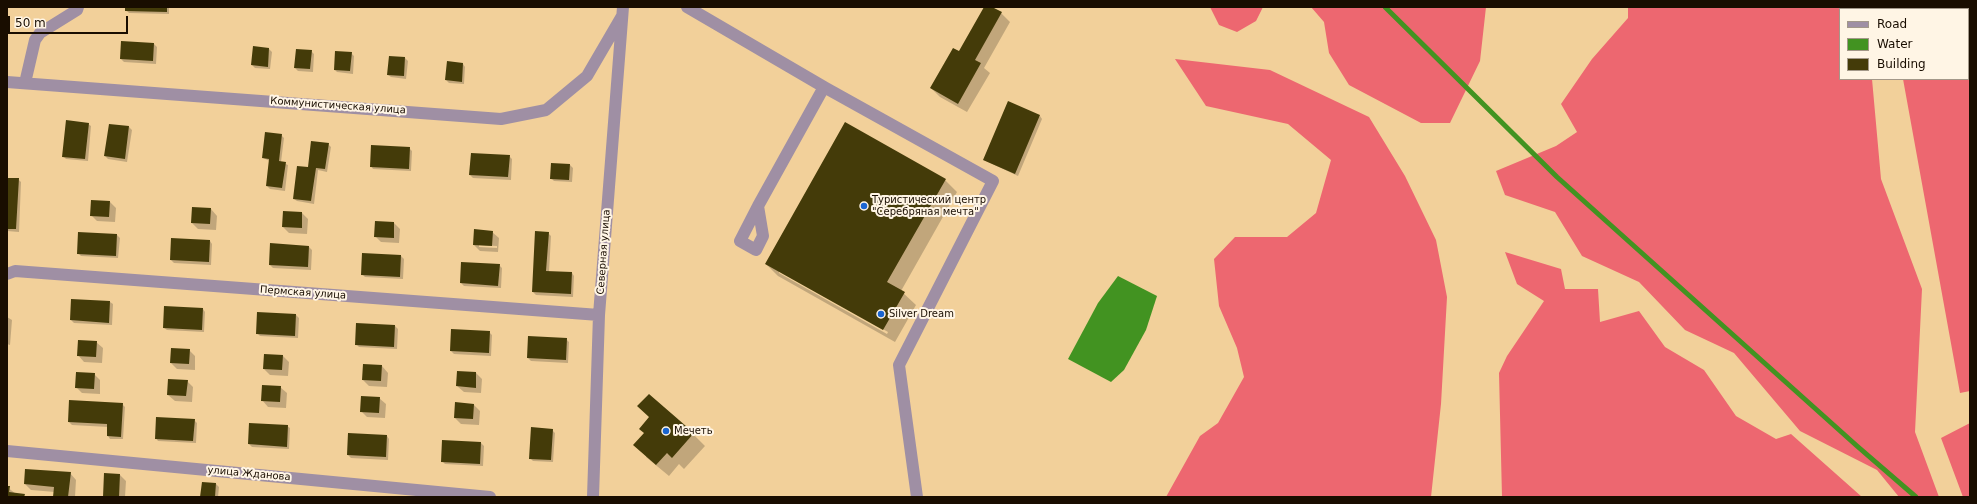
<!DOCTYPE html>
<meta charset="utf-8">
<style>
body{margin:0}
#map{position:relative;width:1977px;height:504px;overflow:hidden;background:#f2d09a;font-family:"DejaVu Sans",sans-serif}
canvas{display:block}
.frame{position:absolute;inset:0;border:8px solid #190d00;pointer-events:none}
.legend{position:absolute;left:1839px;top:8px;width:130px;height:72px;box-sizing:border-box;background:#fff5e5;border:1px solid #a39889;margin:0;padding:5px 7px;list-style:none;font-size:12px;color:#190d00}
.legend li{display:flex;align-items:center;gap:8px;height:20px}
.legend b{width:20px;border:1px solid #a39889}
.scale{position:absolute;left:8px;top:16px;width:120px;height:18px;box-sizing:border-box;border:2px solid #190d00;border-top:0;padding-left:5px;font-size:12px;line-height:14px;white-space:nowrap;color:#190d00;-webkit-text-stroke:3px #fff5e5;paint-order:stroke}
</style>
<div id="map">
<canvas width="1977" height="504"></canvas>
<div class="frame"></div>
<ul class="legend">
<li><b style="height:5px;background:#9f8fa4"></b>Road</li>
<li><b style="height:11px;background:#429321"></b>Water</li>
<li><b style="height:11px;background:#443b09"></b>Building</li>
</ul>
<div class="scale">50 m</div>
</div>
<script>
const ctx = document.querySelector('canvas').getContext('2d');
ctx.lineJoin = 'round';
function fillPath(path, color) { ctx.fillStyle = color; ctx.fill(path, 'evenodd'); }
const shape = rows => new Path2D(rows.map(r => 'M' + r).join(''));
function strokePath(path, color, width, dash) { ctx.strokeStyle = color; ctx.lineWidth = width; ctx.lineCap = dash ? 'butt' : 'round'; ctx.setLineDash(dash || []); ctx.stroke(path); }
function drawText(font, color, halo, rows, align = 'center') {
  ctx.font = font + ' "DejaVu Sans",sans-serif'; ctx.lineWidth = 4; ctx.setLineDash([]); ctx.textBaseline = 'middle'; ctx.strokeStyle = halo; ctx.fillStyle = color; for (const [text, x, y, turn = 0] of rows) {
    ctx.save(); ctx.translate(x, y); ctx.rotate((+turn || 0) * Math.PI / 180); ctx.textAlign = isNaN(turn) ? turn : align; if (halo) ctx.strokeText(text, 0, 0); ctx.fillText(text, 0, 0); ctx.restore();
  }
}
fillPath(shape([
 [1210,7,1263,7,1256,21,1237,32,1219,25],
 [1311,7,1486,7,1480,61,1450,123,1421,123,1349,85,1329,53,1324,22],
 [1628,7,1866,7,1867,9,1840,9,1840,79,1872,79,1881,179,1922,289,1915,432,1939,497,1899,497,1877,470,1800,431,1734,353,1685,330,1639,282,1582,256,1555,212,1505,195,1496,171,1556,146,1577,132,1561,104,1592,59,1628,18],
 [1890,7,1970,7,1970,391,1960,393,1903,79,1968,79,1968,9,1891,9],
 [1175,59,1270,70,1369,117,1405,176,1436,240,1447,297,1441,404,1431,497,1166,497,1200,436,1218,423,1244,377,1237,348,1219,306,1214,259,1235,237,1287,237,1316,213,1331,160,1288,124,1206,106],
 [1505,252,1561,269,1565,289,1598,289,1600,322,1639,311,1665,347,1704,370,1736,416,1776,439,1791,434,1862,497,1502,497,1499,373,1507,356,1544,301,1517,284],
 [1970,423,1970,497,1963,497,1941,438]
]), '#ed6770');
fillPath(shape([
 [1118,276,1157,296,1146,330,1124,370,1111,382,1068,359,1098,303]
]), '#429321');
fillPath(shape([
 [126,7,169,7,169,14,129,13,126,10],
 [986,7,990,7,1001,13,1010,22,984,68,990,73,967,112,940,97,931,88,959,52],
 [154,44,157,47,156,64,124,62,121,59],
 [269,49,272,52,270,69,255,68,252,65],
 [311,51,314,54,313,72,298,71,295,68],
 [351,53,354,56,353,74,337,72,335,70],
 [405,58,408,61,406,79,391,77,388,75],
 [463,64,465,67,464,84,449,83,446,80],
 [1040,116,1042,119,1018,176,984,160],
 [88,124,91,126,88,161,66,159,63,156],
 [110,125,129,127,132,130,127,162,108,159,105,156],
 [281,135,284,138,281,162,288,165,285,191,270,189,267,186,270,161,263,158],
 [328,144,331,147,327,172,318,170,314,204,297,201,294,199,308,169],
 [409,148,412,151,411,171,373,169,371,166],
 [509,156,512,159,511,180,473,178,470,175],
 [570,165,573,168,572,182,554,181,551,178],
 [7,179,18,179,21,182,19,232,7,231],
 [945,180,957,192,901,291,916,305,895,342,778,276,766,264],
 [779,270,888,332,887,334,779,273],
 [110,202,116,208,115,222,97,221,91,215],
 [211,209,217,216,216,230,198,229,192,223],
 [302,213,308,219,307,234,289,233,283,227],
 [376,222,394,223,400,229,399,243,381,242,375,236],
 [492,232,499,238,498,252,480,251,474,245],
 [479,245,497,246,497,248,479,247],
 [548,233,551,236,549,272,572,273,574,276,573,297,536,295,533,292],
 [117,235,120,238,118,258,81,256,78,253],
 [210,241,212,244,211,265,174,263,171,260],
 [309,247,312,250,311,270,273,268,270,265],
 [401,256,404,259,403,279,365,277,362,274],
 [462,263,499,265,502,268,501,288,464,286,461,283],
 [110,302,113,304,112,325,74,323,71,320],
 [203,309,205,312,204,332,167,330,164,328],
 [258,313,296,315,299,318,298,338,260,336,257,333],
 [7,317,12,320,10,345,7,344],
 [395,326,398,329,397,349,359,347,356,344],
 [489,332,492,335,491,356,454,354,451,351],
 [566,339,569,342,568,363,531,361,528,358],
 [96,342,103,348,102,363,84,362,78,355],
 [189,350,195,356,195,370,177,369,171,363],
 [283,356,289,362,288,376,270,375,264,369],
 [382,366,388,373,387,387,369,386,363,380],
 [458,372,476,373,482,379,481,393,464,392,457,386],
 [94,374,100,380,100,394,82,393,76,387],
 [187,381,193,387,192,402,175,401,168,395],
 [280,387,287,393,286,408,268,407,262,400],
 [379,398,386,404,385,418,367,417,361,411],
 [456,403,474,405,480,411,479,425,461,424,455,418],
 [122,404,125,407,123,439,110,439,108,436,108,427,72,425,69,422],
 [194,420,197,423,196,443,158,441,156,438],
 [287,426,290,428,289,449,252,447,249,444],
 [552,430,555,433,553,462,533,461,530,458],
 [645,433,693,434,705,446,684,469,679,464,669,476,646,457],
 [387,436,389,439,388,460,351,458,348,455],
 [481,443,484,446,483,466,445,464,442,461],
 [70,473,76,480,75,497,54,497,55,492,31,490,25,484],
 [120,475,126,481,125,497,104,497],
 [216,484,219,487,218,497,201,497],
 [7,487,16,494,24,495,26,497,7,497]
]), '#0003');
strokePath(shape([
 [1385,7,1557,177,1857,446,1916,497]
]), '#429321', 5);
fillPath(shape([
 [125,7,167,7,167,12,125,11],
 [984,7,992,7,1002,12,975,60,981,63,958,104,930,88,953,48,959,51],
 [121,41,154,43,153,61,120,59],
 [253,46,269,48,268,67,251,65],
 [296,49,312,50,310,69,294,68],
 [335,51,352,52,350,71,334,70],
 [389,56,405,57,404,76,387,75],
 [447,61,463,63,462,82,445,80],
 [1008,101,1040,115,1015,174,983,160],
 [66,120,89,123,85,159,62,157],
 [845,122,946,179,887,282,905,292,883,330,765,264],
 [109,124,129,126,125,159,104,156],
 [265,132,282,134,279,161,286,162,282,188,266,186,269,159,262,158],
 [311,141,329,143,325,169,316,168,311,201,293,199,297,166,308,167],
 [371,145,410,147,409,169,370,167],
 [471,153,510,155,508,177,469,175],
 [551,163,570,164,569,180,550,179],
 [7,178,19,178,16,229,7,229],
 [91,200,110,201,109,217,90,216],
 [192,207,211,208,210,224,191,223],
 [283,211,302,212,302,228,282,227],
 [375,221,394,222,394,238,374,237],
 [474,229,493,231,492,246,473,245],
 [535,231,549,232,546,271,572,272,571,294,532,292],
 [78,232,117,234,116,256,77,254],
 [171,238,210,240,209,262,170,260],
 [270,243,309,246,308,267,269,265],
 [362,253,401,255,400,277,361,275],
 [461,262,500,264,498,286,460,283],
 [71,299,110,301,109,323,70,320],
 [164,306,203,308,202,330,163,328],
 [257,312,296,314,295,336,256,334],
 [356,323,395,325,394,347,355,345],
 [451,329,490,331,489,353,450,351],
 [528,336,567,338,566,360,527,358],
 [78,340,97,341,96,357,77,356],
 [171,348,190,349,189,364,170,363],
 [264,354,283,355,282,370,263,369],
 [363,364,382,365,381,381,362,380],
 [457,371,476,372,476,388,456,386],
 [76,372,95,373,94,389,75,388],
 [168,379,188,380,186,396,167,395],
 [262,385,281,386,280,402,261,401],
 [649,394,694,433,672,458,667,453,656,465,633,445,644,433,639,429,649,417,637,406],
 [361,396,380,397,379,413,360,412],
 [69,400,123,403,121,437,107,436,107,424,68,422],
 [455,402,474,404,473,419,454,418],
 [156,417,195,419,193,441,155,439],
 [249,423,288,425,287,447,248,444],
 [531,427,553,429,551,460,529,459],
 [348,433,387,435,386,457,347,455],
 [442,440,481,442,480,464,441,462],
 [25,469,71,472,68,497,53,497,54,487,24,484],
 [104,473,120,474,119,497,103,497],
 [202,482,216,483,215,497,200,497],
 [7,486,10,486,9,492,25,494,24,497,7,497]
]), '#443b09');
strokePath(shape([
 [687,7,824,87],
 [7,82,501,119,546,110,587,76,622,16],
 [25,83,35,40,40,33,77,10,78,7],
 [758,206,763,236,756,250,740,241,758,206,824,87,993,181,899,365,917,497],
 [7,274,15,271,599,315],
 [7,451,490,497],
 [593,497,599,315,623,7]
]), '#9f8fa4', 12);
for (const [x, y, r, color] of [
 [864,206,4,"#1a65d0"],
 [881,314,4,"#1a65d0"],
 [666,431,4,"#1a65d0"]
]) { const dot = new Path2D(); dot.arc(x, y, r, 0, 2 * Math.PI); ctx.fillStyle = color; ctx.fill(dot); strokePath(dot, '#fff5e5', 1.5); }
drawText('10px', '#190d00', '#fff5e5', [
 ["Коммунистическая улица",338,106,4],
 ["Северная улица",604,252,-86],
 ["Пермская улица",303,293,4],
 ["улица Жданова",249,474,5]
]);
drawText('10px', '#190d00', '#fff5e5', [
 ["Туристический центр",872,200],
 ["\"Серебряная мечта\"",872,212],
 ["Silver Dream",889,314],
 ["Мечеть",674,431]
], 'left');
</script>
